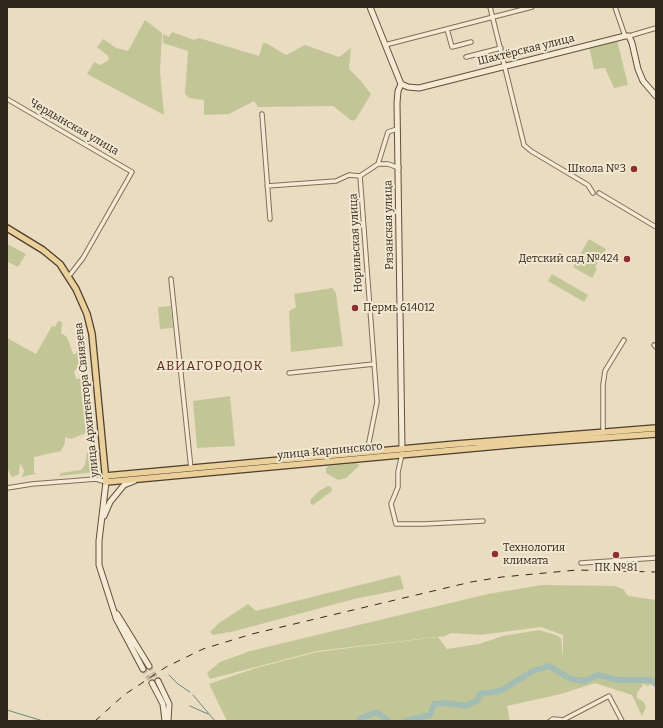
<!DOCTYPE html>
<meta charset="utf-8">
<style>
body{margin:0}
#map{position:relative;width:663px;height:728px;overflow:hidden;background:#e9dcc1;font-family:Bitter,serif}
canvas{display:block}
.frame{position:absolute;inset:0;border:8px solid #32271d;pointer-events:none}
</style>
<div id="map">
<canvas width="663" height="728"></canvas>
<div class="frame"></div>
</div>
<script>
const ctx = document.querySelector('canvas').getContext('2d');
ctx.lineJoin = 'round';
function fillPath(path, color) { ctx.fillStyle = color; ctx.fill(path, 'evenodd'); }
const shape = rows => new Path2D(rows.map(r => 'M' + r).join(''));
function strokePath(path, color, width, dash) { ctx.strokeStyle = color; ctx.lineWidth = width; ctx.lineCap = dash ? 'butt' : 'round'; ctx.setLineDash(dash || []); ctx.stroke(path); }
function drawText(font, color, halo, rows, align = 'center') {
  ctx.font = font + ' Bitter,serif'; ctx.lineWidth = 4; ctx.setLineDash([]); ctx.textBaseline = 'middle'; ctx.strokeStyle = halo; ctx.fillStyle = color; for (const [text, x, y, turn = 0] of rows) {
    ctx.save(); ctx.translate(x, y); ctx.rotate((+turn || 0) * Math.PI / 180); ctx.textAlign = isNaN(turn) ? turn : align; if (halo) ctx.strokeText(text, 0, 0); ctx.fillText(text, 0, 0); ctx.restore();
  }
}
fillPath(shape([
 [145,20,162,33,160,72,164,115,87,74,94,62,100,65,109,60,108,56,97,47,103,39,116,48,128,51],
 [172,32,194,40,199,38,259,56,263,43,266,43,286,55,305,45,339,57,351,48,349,69,360,80,371,94,356,119,352,121,333,106,258,107,254,101,229,114,204,115,204,100,189,98,185,94,188,51,163,43,163,34,169,37],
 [617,40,628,85,614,88,605,68,594,69,589,47],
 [589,239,606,249,595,267,597,269,592,278,573,267],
 [7,244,26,254,18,267,8,262],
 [552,274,588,295,584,302,548,281],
 [332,288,336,293,343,346,291,352,289,311,296,307,294,294],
 [171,306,173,328,160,329,158,307],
 [58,321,62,322,61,333,67,337,73,354,76,354,79,344,84,348,79,355,81,362,74,372,76,379,84,378,87,383,91,431,71,439,65,437,65,443,61,451,34,457,34,473,38,473,22,477,24,471,20,463,19,474,12,477,8,470,7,477,7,338,36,354,52,326,55,327],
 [230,396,235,446,197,448,193,401],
 [94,449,96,472,59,476,61,473,81,470,85,465,87,453],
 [356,463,360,465,346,478,338,480,326,473,326,468,328,466],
 [328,486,331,487,332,491,313,505,310,503,311,499,319,491],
 [400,575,404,589,354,599,235,631,213,635,210,632,219,623,248,604,256,611],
 [542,585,614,586,623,589,628,596,656,600,656,679,648,686,641,683,643,685,637,693,637,698,644,702,646,707,642,716,632,695,595,683,561,694,507,706,510,721,227,721,209,684,256,668,317,652,438,637,447,649,479,644,503,636,539,630,556,635,561,638,563,658,563,635,541,627,480,635,451,633,445,636,317,651,210,679,207,673,220,662,250,651,488,594]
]), '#c2c696');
strokePath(shape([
 [169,675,178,684,190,692],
 [193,695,215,721],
 [190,706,208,714],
 [7,710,43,721]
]), '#6b8981', 1);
strokePath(shape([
 [359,721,361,718,377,712,388,721],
 [405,721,430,715,434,704,447,703,465,706,478,700,480,694,500,691,533,671,549,666,571,679,585,681,598,675,618,680,650,680,656,684]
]), '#a3bcb4', 6);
strokePath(shape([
 [149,666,158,681],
 [143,669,152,683]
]), '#c4b8a0', 5, [5, 2.5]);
const street = shape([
 [490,7,524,145,531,151,588,185,593,193],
 [615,7,625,36],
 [447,29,452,47,471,42],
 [629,36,656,28],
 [385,45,532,7],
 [466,57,501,48],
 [7,99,132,172,83,258,69,276],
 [262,114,270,219],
 [378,164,388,132,397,129],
 [360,176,377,402,368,447,369,452],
 [267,186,336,181,349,175,360,176,378,164,388,164,399,168],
 [599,193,656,227],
 [171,279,191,469],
 [654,345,656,347],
 [289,373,374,364],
 [603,433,603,385,605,371,624,340],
 [402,454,398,472,398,487,391,504,396,524,424,524,483,521],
 [7,488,32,484,96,479,106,482],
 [581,563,656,558],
 [550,721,553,719,563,720,609,696,622,721]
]);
const secondary = shape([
 [370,7,401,84,398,91,397,103,402,449],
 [401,84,408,87,419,88,625,36,629,36,632,43,638,69,643,81,656,96],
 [106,482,99,541,99,565,116,618,143,669],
 [104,516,110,502,124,485,134,481],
 [117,614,149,666],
 [158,681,169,704,168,721],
 [152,683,163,704,165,721]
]);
const primary = shape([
 [7,228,43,250,60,264,76,289,87,314,92,334,106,482,520,444,656,434],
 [105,476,456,444,656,428]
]);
strokePath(street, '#816e5a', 5.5);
strokePath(secondary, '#634f3d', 7);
strokePath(primary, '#4f3d2e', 8);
strokePath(street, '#f5ead3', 3.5);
strokePath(secondary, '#f5ead3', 5);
strokePath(primary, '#ead09b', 5.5);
strokePath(shape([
 [95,721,124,695,166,667,203,649,252,634,471,582,502,577,577,570,656,572]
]), '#32271d', 1, [7, 7]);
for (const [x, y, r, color] of [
 [634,169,4,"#8b2f32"],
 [627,259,4,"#8b2f32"],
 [355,308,4,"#8b2f32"],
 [495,554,4,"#8b2f32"],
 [616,555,4,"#8b2f32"]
]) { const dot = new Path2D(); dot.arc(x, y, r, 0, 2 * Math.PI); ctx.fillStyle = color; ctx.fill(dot); strokePath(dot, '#f2e7d0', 1.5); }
drawText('11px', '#32271d', '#f2e7d0', [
 ["Шахтёрская улица",526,50,-14],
 ["Чердынская улица",74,127,30],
 ["Рязанская улица",389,225,-91],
 ["Норильская улица",356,243,-93],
 ["улица Архитектора Свиязева",87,400,-96],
 ["улица Карпинского",330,451,-5]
]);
drawText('11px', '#32271d', '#f2e7d0', [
 ["Школа №3",626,169],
 ["Детский сад №424",619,259],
 ["Пермь 614012",363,308,"left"],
 ["Технология",503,548,"left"],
 ["климата",503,561,"left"],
 ["ПК №81",616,568,"center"]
], 'right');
ctx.letterSpacing = '1px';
drawText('13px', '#5b2b20', '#f2e7d0', [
 ["АВИАГОРОДОК",210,366]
]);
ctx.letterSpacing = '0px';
</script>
